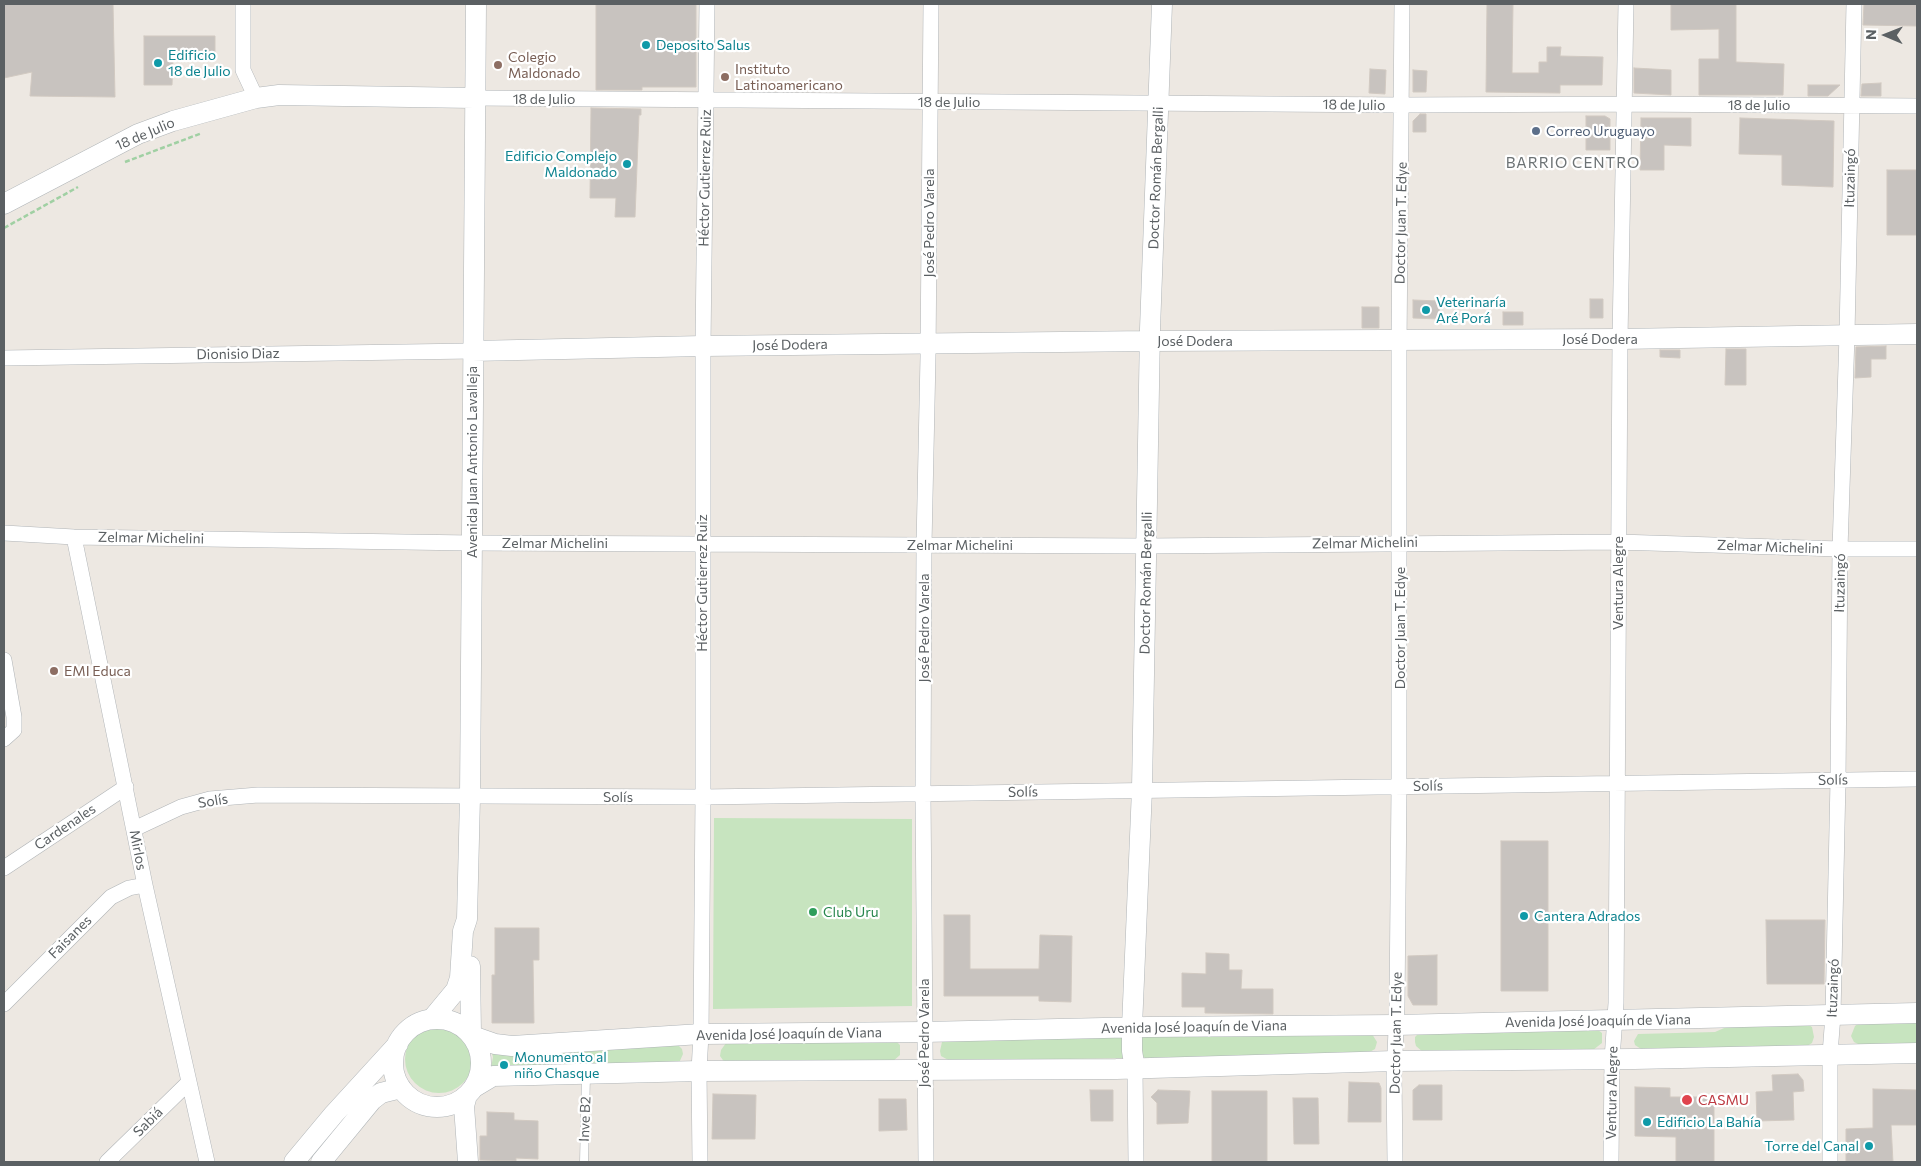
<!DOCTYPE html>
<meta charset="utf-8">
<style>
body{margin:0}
#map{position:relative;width:1921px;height:1166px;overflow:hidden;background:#ede8e2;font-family:Commissioner,sans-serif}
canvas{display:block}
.frame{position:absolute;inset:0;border:5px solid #5b6063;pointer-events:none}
.north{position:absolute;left:1861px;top:10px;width:50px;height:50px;-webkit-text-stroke:4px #fff;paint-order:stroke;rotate:271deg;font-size:14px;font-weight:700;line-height:20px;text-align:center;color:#5b6063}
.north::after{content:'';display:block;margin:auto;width:18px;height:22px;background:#5b6063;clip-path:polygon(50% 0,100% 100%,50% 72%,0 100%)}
</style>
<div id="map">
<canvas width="1921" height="1166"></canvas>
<div class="frame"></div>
<div class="north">N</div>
</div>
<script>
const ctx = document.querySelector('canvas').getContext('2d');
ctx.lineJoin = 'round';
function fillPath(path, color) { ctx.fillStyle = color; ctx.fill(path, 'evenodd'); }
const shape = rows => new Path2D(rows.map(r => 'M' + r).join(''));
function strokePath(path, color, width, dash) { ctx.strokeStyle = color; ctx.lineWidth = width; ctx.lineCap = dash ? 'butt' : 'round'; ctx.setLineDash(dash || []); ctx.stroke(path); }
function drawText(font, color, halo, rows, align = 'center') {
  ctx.font = font + ' Commissioner,sans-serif'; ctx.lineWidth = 4.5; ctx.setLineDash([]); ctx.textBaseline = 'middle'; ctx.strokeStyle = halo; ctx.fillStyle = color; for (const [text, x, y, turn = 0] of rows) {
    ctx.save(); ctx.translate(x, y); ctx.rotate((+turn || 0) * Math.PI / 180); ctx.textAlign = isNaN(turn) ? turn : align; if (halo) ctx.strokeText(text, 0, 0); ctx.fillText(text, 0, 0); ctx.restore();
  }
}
fillPath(shape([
 [714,818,912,819,912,1006,713,1009],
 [1917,1022,1917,1045,1862,1046,1854,1042,1851,1036,1855,1026,1859,1023],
 [1807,1024,1812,1027,1814,1037,1812,1043,1807,1046,1641,1049,1635,1045,1634,1041,1638,1034,1715,1032,1731,1025],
 '405 1059a34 34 0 1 1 68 0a34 34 0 1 1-68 0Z',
 [1598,1030,1602,1033,1602,1043,1593,1050,1424,1053,1416,1046,1415,1042,1415,1037,1419,1033],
 [1372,1034,1377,1042,1375,1049,1366,1054,1145,1058,1141,1055,1140,1035],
 [1125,1035,1128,1058,950,1061,941,1056,940,1051,942,1042,946,1039],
 [897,1042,900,1045,900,1055,892,1062,725,1063,720,1056,721,1050,726,1043],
 [678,1045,682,1049,683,1054,679,1063,491,1068,493,1057,491,1050]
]), '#c7e4bf');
const building = shape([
 [4,4,113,4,115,97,30,96,32,72,4,78,4,4],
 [596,4,696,4,696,87,642,87,642,90,596,90,596,4],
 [1487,4,1513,4,1512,73,1539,73,1539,62,1547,62,1547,47,1561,47,1560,56,1603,57,1602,85,1560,85,1560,93,1486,92,1487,4],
 [1671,4,1736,4,1736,62,1784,64,1783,95,1699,95,1699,59,1719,59,1719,29,1671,30,1671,4],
 [1864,4,1917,4,1917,26,1863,25,1864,4],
 [144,36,215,36,215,60,173,60,172,85,144,85,144,36],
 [1634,68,1671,70,1671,95,1634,93,1634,68],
 [1370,69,1386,70,1385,94,1369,93,1370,69],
 [1413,70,1427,71,1426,92,1413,92,1413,70],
 [1881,83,1881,96,1861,96,1862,84,1881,83],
 [1808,85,1840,85,1828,96,1808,96,1808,85],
 [591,108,641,109,641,115,639,115,635,217,615,217,616,198,590,198,591,108],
 [1420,114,1426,114,1426,132,1413,132,1413,121,1420,114],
 [1586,116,1605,116,1610,119,1610,150,1586,150,1586,116],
 [1641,118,1691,118,1691,146,1664,145,1664,170,1640,170,1641,118],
 [1740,118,1834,121,1833,187,1782,185,1782,155,1739,154,1740,118],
 [1887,170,1917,170,1917,235,1887,235,1887,170],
 [1590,299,1603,299,1603,318,1590,318,1590,299],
 [1413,300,1440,301,1439,319,1413,318,1413,300],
 [1362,307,1379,307,1379,328,1362,328,1362,307],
 [1503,312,1523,312,1523,325,1503,325,1503,312],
 [1886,346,1886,359,1871,359,1871,377,1855,378,1856,347,1886,346],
 [1726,349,1746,349,1746,385,1725,385,1726,349],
 [1660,350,1680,350,1680,358,1660,357,1660,350],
 [1501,841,1548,841,1548,991,1501,991,1501,841],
 [944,915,970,915,970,969,1039,969,1040,935,1072,936,1071,1002,1039,1001,1039,996,944,996,944,915],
 [1766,920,1825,920,1824,984,1767,984,1766,920],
 [495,928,539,928,539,960,533,960,534,1023,492,1023,492,975,495,975,495,928],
 [1206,953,1229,954,1229,970,1242,970,1241,989,1273,989,1273,1014,1205,1013,1205,1007,1182,1007,1182,973,1206,974,1206,953],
 [1437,955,1437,1005,1413,1005,1408,996,1408,956,1437,955],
 [1798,1074,1803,1080,1804,1091,1793,1092,1794,1120,1757,1121,1756,1092,1773,1091,1772,1075,1798,1074],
 [1349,1082,1379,1083,1381,1088,1381,1122,1348,1122,1349,1082],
 [1419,1085,1442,1085,1442,1120,1413,1120,1413,1090,1419,1085],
 [1635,1087,1670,1088,1670,1097,1714,1097,1714,1162,1676,1162,1676,1137,1635,1136,1635,1087],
 [1873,1089,1917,1090,1917,1125,1891,1125,1893,1162,1846,1162,1846,1129,1873,1128,1873,1089],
 [1090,1090,1113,1090,1113,1121,1091,1121,1090,1090],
 [1158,1090,1190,1091,1188,1123,1157,1124,1157,1103,1151,1097,1158,1090],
 [1212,1091,1267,1091,1267,1162,1212,1162,1212,1091],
 [713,1094,756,1095,755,1139,712,1139,713,1094],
 [1293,1098,1318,1098,1319,1144,1294,1144,1293,1098],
 [879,1099,906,1099,907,1130,879,1131,879,1099],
 [487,1112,514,1113,514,1120,538,1121,538,1159,516,1158,516,1161,480,1160,480,1136,487,1136,487,1112]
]);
fillPath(building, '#c8c3bf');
strokePath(building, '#d1c9c1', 1);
const lane = shape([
 [584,1162,586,1075]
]);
const street = shape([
 [243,4,243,70,256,98],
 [474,98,1402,105,1623,104,1917,106],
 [4,358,472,351],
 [4,533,74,537,471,543,1147,546,1618,542,1840,549,1917,549],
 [74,537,145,885,207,1162],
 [4,660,14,717,14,730,4,739],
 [134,829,181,807,210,799,258,795,703,797,1917,779],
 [4,868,126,787],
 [4,1004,111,897,129,888,145,885],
 [1135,1069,1136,1162],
 [107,1162,189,1082],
 [700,1162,699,1071,701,1034,703,797,703,346,707,4],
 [926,1162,923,794,924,545,928,357,931,4],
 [1395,1162,1394,1076,1397,1007,1399,787,1399,347,1402,4],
 [1611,1162,1612,1059,1616,1003,1620,339,1626,4],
 [1830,1162,1830,1054,1833,1015,1838,780,1840,549,1847,335,1854,4]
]);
const secondary = shape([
 [4,204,138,134,173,121,256,98,279,95,474,98],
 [472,351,703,346,1150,341,1620,339,1917,334],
 [470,966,471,1034],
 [432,1019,456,990,460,978,463,931,467,919,470,797,476,4],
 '393 1063a44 44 0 1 1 88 0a44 44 0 1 1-88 0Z',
 [472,1036,495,1044,512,1046,701,1034,924,1032,1148,1027,1396,1025,1917,1013],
 [1135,1069,1132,1051,1132,1027,1142,789,1150,329,1162,4],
 [473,1088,493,1076,699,1071,1116,1069,1395,1061,1634,1059,1917,1053],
 [467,1095,464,1106,468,1162],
 [294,1162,334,1114,398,1044],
 [321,1162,372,1100,381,1093,401,1088]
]);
strokePath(lane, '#b0b4b7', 9);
strokePath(street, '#b0b4b7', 16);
strokePath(secondary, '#afb4b7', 21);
strokePath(shape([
 [125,162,202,133],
 [4,228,78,187]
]), '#a0d0a3', 2.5, [5, 2.5]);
strokePath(lane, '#fff', 8);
strokePath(street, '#fff', 15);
strokePath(secondary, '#fff', 20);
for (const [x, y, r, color] of [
 [646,45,5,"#0f9aa8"],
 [158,63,5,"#0f9aa8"],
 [498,65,5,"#8d6e63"],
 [725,77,5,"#8d6e63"],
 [1536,131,5,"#5c6f8a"],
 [627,164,5,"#0f9aa8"],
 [1426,310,5,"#0f9aa8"],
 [54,671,5,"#8d6e63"],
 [813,912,5,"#2e9e5b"],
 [1524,916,5,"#0f9aa8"],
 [504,1065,5,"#0f9aa8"],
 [1687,1100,6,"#e0444e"],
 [1647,1122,5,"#0f9aa8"],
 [1869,1146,5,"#0f9aa8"]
]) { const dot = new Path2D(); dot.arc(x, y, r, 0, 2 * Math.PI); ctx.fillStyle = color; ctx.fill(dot); strokePath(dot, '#fff', 2); }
drawText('14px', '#0d838f', '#fff', [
 ["Deposito Salus",656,45],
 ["Edificio",168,55],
 ["18 de Julio",168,71],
 ["Edificio Complejo",617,156,"right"],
 ["Maldonado",617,172,"right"],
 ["Veterinaría",1436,302],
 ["Aré Porá",1436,318],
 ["Cantera Adrados",1534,916],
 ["Monumento al",514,1057],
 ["niño Chasque",514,1073],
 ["Edificio La Bahía",1657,1122],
 ["Torre del Canal",1859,1146,"right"]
], 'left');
drawText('14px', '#785e54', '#fff', [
 ["Colegio",508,57],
 ["Maldonado",508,73],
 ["Instituto",735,69],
 ["Latinoamericano",735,85],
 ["EMI Educa",64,671]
], 'left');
drawText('14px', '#5b6063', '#fff', [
 ["18 de Julio",544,99],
 ["18 de Julio",949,102],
 ["18 de Julio",1354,105,1],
 ["18 de Julio",1759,105],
 ["18 de Julio",145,134,-23],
 ["Héctor Gutierrez Ruiz",705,178,-89],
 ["Doctor Román Bergalli",1156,178,-88],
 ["Ituzaingó",1850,178,-89],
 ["José Pedro Varela",929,223,-90],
 ["Doctor Juan T. Edye",1401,223,-89],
 ["José Dodera",1600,339],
 ["José Dodera",1195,341],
 ["José Dodera",790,345,-1],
 ["Dionisio Diaz",238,354,-1],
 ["Avenida Juan Antonio Lavalleja",472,462,-90],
 ["Zelmar Michelini",151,538,1],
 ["Zelmar Michelini",555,543],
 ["Zelmar Michelini",1365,543,-1],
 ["Zelmar Michelini",960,545],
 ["Zelmar Michelini",1770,547,2],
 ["Héctor Gutierrez Ruiz",702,583,-90],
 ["Doctor Román Bergalli",1146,583,-89],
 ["Ventura Alegre",1618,583,-90],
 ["Ituzaingó",1840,583,-89],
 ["José Pedro Varela",924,628,-90],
 ["Doctor Juan T. Edye",1400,628,-90],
 ["Solís",1833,780,-1],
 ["Solís",1428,786,-1],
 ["Solís",1023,792,-1],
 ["Solís",618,797],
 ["Solís",213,801,-9],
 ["Cardenales",65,827,-34],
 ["Mirlos",138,850,79],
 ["Faisanes",70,937,-45],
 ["Ituzaingó",1833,988,-88],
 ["Avenida José Joaquín de Viana",1598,1021,-1],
 ["Avenida José Joaquín de Viana",1194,1027,-1],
 ["José Pedro Varela",924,1033,-90],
 ["Doctor Juan T. Edye",1396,1033,-89],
 ["Avenida José Joaquín de Viana",789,1034,-1],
 ["Ventura Alegre",1612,1093,-89],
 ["Inve B2",585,1119,-88],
 ["Sabiá",148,1122,-45]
]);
drawText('14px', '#4e5e75', '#fff', [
 ["Correo Uruguayo",1546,131]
], 'left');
drawText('14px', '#27864d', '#fff', [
 ["Club Uru",823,912]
], 'left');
drawText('14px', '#be3a42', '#fff', [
 ["CASMU",1698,1100]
], 'left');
ctx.letterSpacing = '1px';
drawText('15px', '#6c7274', '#fff', [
 ["BARRIO CENTRO",1573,163]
]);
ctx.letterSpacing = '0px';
</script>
